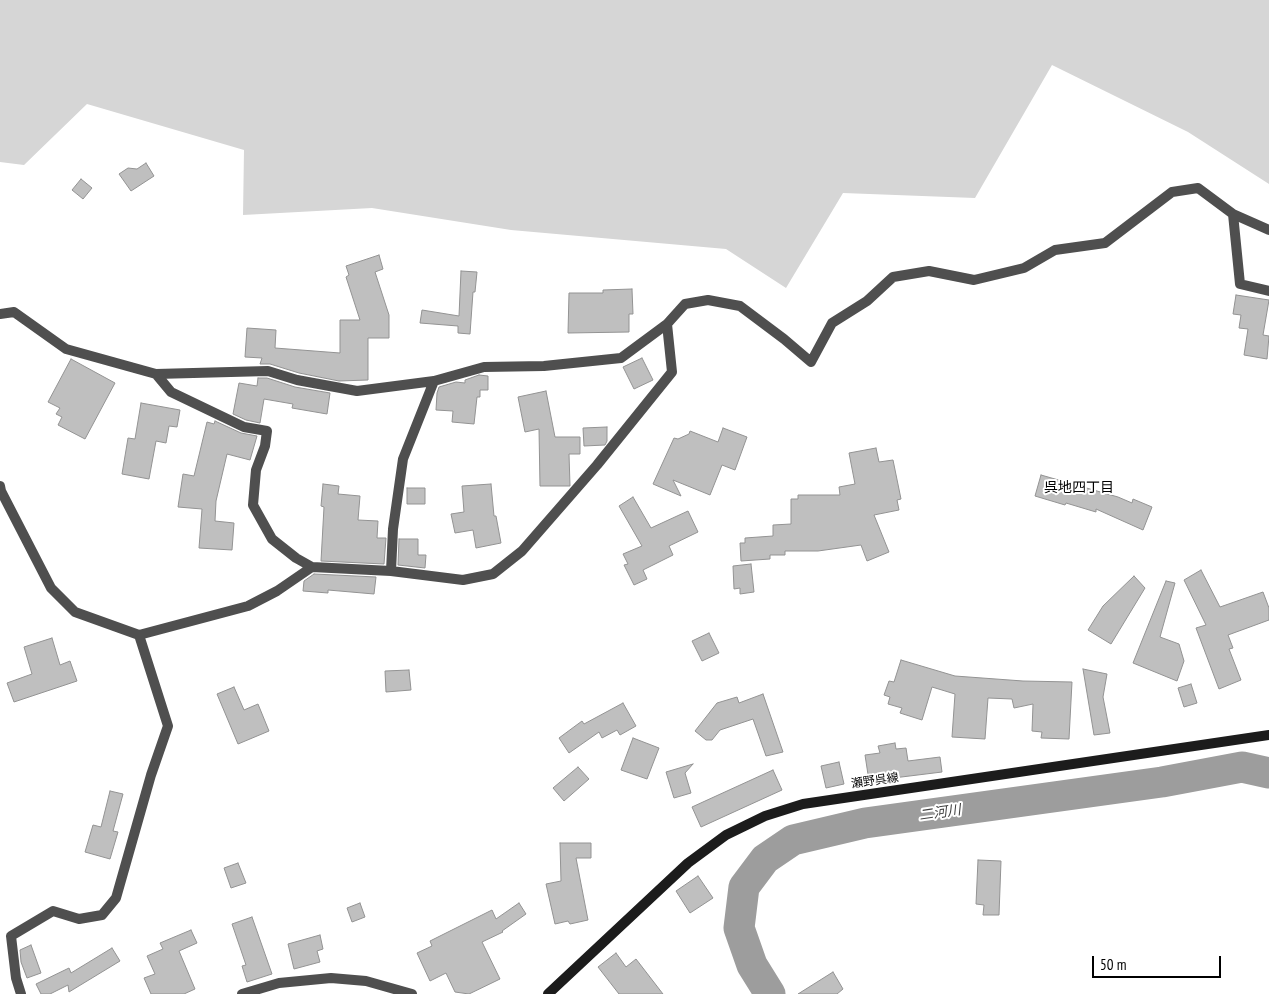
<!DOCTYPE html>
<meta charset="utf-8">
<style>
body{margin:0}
#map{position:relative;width:1269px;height:994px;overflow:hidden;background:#fff;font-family:"PT Sans Narrow",sans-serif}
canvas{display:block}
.scale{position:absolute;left:1092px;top:956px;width:129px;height:22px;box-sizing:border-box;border:2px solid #000;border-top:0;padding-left:6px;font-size:15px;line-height:18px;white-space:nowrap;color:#000;-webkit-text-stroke:4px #fff;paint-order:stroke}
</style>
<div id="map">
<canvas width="1269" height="994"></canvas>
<div class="scale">50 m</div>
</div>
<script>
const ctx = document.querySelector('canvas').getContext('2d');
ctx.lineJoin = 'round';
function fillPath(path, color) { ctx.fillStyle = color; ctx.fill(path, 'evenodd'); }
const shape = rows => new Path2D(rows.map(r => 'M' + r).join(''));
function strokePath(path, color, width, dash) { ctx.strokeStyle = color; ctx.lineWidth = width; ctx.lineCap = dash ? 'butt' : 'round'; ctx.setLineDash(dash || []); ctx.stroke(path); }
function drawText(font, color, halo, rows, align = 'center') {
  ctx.font = font + ' "PT Sans Narrow","Noto Sans JP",sans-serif'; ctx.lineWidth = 4; ctx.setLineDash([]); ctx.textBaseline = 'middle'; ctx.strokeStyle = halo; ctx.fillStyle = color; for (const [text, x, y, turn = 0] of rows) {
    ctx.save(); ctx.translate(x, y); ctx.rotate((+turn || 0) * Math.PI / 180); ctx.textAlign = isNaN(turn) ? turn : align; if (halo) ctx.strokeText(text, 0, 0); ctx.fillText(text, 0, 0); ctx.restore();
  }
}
fillPath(shape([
 [0,0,1269,0,1269,184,1188,132,1052,65,975,198,843,193,786,288,726,249,511,230,372,208,243,215,244,150,87,104,24,165,0,162]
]), '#d6d6d6');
strokePath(shape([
 [770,994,752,965,739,928,744,887,765,859,793,840,865,823,1162,782,1242,767,1269,773]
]), '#9d9d9d', 31);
const building = shape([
 [146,163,154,176,131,191,119,174,128,168,137,169,146,163],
 [81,179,92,188,83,199,72,190,81,179],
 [379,255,383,269,375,272,389,315,389,338,368,338,368,380,339,381,299,373,270,364,260,364,262,358,245,357,247,328,276,330,275,348,340,353,340,320,360,320,346,277,349,275,346,266,379,255],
 [461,271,477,272,475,292,473,292,470,334,458,333,458,326,420,323,422,310,459,316,461,271],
 [632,289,633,314,629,314,629,332,568,333,569,293,603,293,603,290,632,289],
 [1236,295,1269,300,1263,335,1269,336,1267,359,1244,355,1248,329,1239,328,1241,315,1233,314,1236,295],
 [642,358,653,380,634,389,623,367,642,358],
 [71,359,115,383,85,439,58,425,62,417,56,414,60,408,48,402,71,359],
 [479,375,488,376,488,390,480,390,480,397,477,397,474,424,452,422,453,411,436,410,437,393,439,387,456,382,465,383,465,380,479,375],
 [258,378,267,378,295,387,330,393,327,414,292,408,293,404,264,399,260,423,246,420,233,414,239,383,257,386,258,378],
 [546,391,555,437,580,437,580,454,569,454,570,486,540,486,539,429,525,432,518,397,546,391],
 [141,403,180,410,177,427,169,426,166,443,156,441,149,479,122,474,128,438,135,439,141,403],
 [215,421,241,433,257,436,250,460,227,454,216,501,215,521,234,523,232,550,199,548,202,509,178,507,183,474,194,476,207,422,214,424,215,421],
 [607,427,607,441,605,445,584,446,583,428,607,427],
 [723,428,747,437,735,470,722,465,710,495,673,480,681,496,653,484,674,438,678,439,689,434,690,431,718,442,723,428],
 [876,448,879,462,893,460,901,499,897,500,899,510,874,515,889,552,867,561,861,545,818,551,785,551,785,555,770,555,770,559,741,561,740,543,745,543,745,538,773,536,773,525,791,524,791,499,798,499,798,495,840,495,839,487,855,484,849,453,876,448],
 [1041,475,1118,497,1132,503,1133,499,1152,507,1143,530,1096,509,1096,512,1066,503,1065,505,1035,496,1041,475],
 [323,484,339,486,338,494,360,496,358,520,378,521,377,538,386,538,384,564,321,561,324,507,321,506,323,484],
 [491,484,494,516,496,516,501,543,476,548,473,530,455,533,451,514,464,512,462,486,491,484],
 [407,488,425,488,425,504,407,504,407,488],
 [633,497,651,528,688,511,698,532,669,546,673,555,643,570,647,579,634,585,624,565,628,564,623,554,642,546,619,506,633,497],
 [399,539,418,539,418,555,426,555,425,568,398,565,399,539],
 [751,564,754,592,740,594,740,588,734,589,733,566,751,564],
 [1201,570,1220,607,1263,592,1269,608,1269,620,1228,635,1233,648,1229,649,1241,680,1219,689,1196,628,1206,625,1184,580,1201,570],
 [314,574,376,577,374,594,328,590,328,593,303,591,304,581,314,574],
 [1134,576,1145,588,1111,644,1088,630,1103,606,1134,576],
 [1166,581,1175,583,1160,637,1179,644,1184,661,1177,681,1133,663,1166,581],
 [709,633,719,653,702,661,692,641,709,633],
 [52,638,60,665,70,661,77,681,14,702,7,683,32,674,24,647,52,638],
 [901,660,955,676,1023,681,1072,682,1069,739,1041,738,1042,732,1032,731,1033,704,1014,708,1012,699,988,698,985,739,952,737,955,694,932,687,922,720,900,713,902,708,888,704,890,697,884,695,889,681,894,682,901,660],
 [1083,669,1107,674,1103,697,1110,733,1094,735,1083,669],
 [409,670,411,690,386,692,385,671,409,670],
 [1191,684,1197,703,1184,707,1178,688,1191,684],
 [234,687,244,710,258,704,269,731,238,744,217,694,234,687],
 [763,694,783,752,766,756,753,719,720,730,712,740,706,740,695,731,717,703,737,697,739,703,763,694],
 [623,703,636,726,620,735,617,730,602,738,599,732,569,753,559,738,582,721,584,724,623,703],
 [633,738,659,748,647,779,621,770,633,738],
 [895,743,896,749,906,748,908,761,940,757,942,772,869,781,865,755,880,753,878,746,895,743],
 [839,762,844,784,826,788,821,766,839,762],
 [693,764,685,773,691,793,674,798,666,772,693,764],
 [578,767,589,779,564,801,553,788,578,767],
 [773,770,782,790,701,827,692,807,773,770],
 [110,791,123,794,113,831,118,832,110,859,85,852,93,825,101,827,110,791],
 [560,843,591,843,591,858,576,858,588,920,570,924,568,921,555,924,546,884,561,881,560,843],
 [978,860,1001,861,999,915,983,915,984,905,976,904,978,860],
 [238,863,246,883,231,888,224,868,238,863],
 [698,876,713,898,690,913,676,891,698,876],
 [360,903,365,917,352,922,347,908,360,903],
 [519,903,526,914,502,931,503,932,482,942,500,979,469,994,455,992,446,973,430,981,417,953,432,946,430,941,492,910,496,919,519,903],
 [252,917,272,974,247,982,242,966,246,965,232,924,252,917],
 [191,930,197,943,179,951,195,989,184,994,151,994,144,978,155,974,147,956,163,949,160,943,191,930],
 [320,935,323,949,317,951,320,962,294,969,288,944,320,935],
 [31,945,41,973,27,978,21,962,20,950,31,945],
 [112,948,120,961,69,992,68,985,50,994,41,994,36,984,69,968,71,973,112,948],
 [616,953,626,967,636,959,663,994,619,994,598,967,616,953],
 [833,972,843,989,837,994,798,994,833,972]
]);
fillPath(building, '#bfbfbf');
strokePath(building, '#939393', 1);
strokePath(shape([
 [1233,214,1240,284,1269,291],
 [0,314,14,312,66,349,156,374,268,371,297,380,357,391,434,381,484,367,544,366,621,358,667,324,685,304,708,300,740,306,784,339,811,362,832,323,867,301,893,277,929,271,974,280,1024,268,1055,250,1105,243,1172,192,1198,188,1233,214,1269,230],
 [156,374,171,392,244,427,267,431,265,446,256,470,253,505,272,539,296,558,312,567,391,571,463,580,493,574,522,551,597,465,672,372,667,324],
 [0,486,1,491,51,588,75,612,139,635],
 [391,571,393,529,403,459,434,381],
 [21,994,16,978,11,936,53,911,79,919,102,915,116,898,151,775,168,726,139,635,248,606,277,591,312,567],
 [242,994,279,983,331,978,366,981,412,994]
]), '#4f4f4f', 10);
strokePath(shape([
 [548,994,688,863,726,835,765,816,803,804,1269,735]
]), '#1c1c1c', 10);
drawText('12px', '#000', '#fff', [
 ["瀬野呉線",875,781,-8]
]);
drawText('14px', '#000', '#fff', [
 ["呉地四丁目",1079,488]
]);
drawText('italic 14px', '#3e3e3e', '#fff', [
 ["二河川",940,813,-8]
]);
</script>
